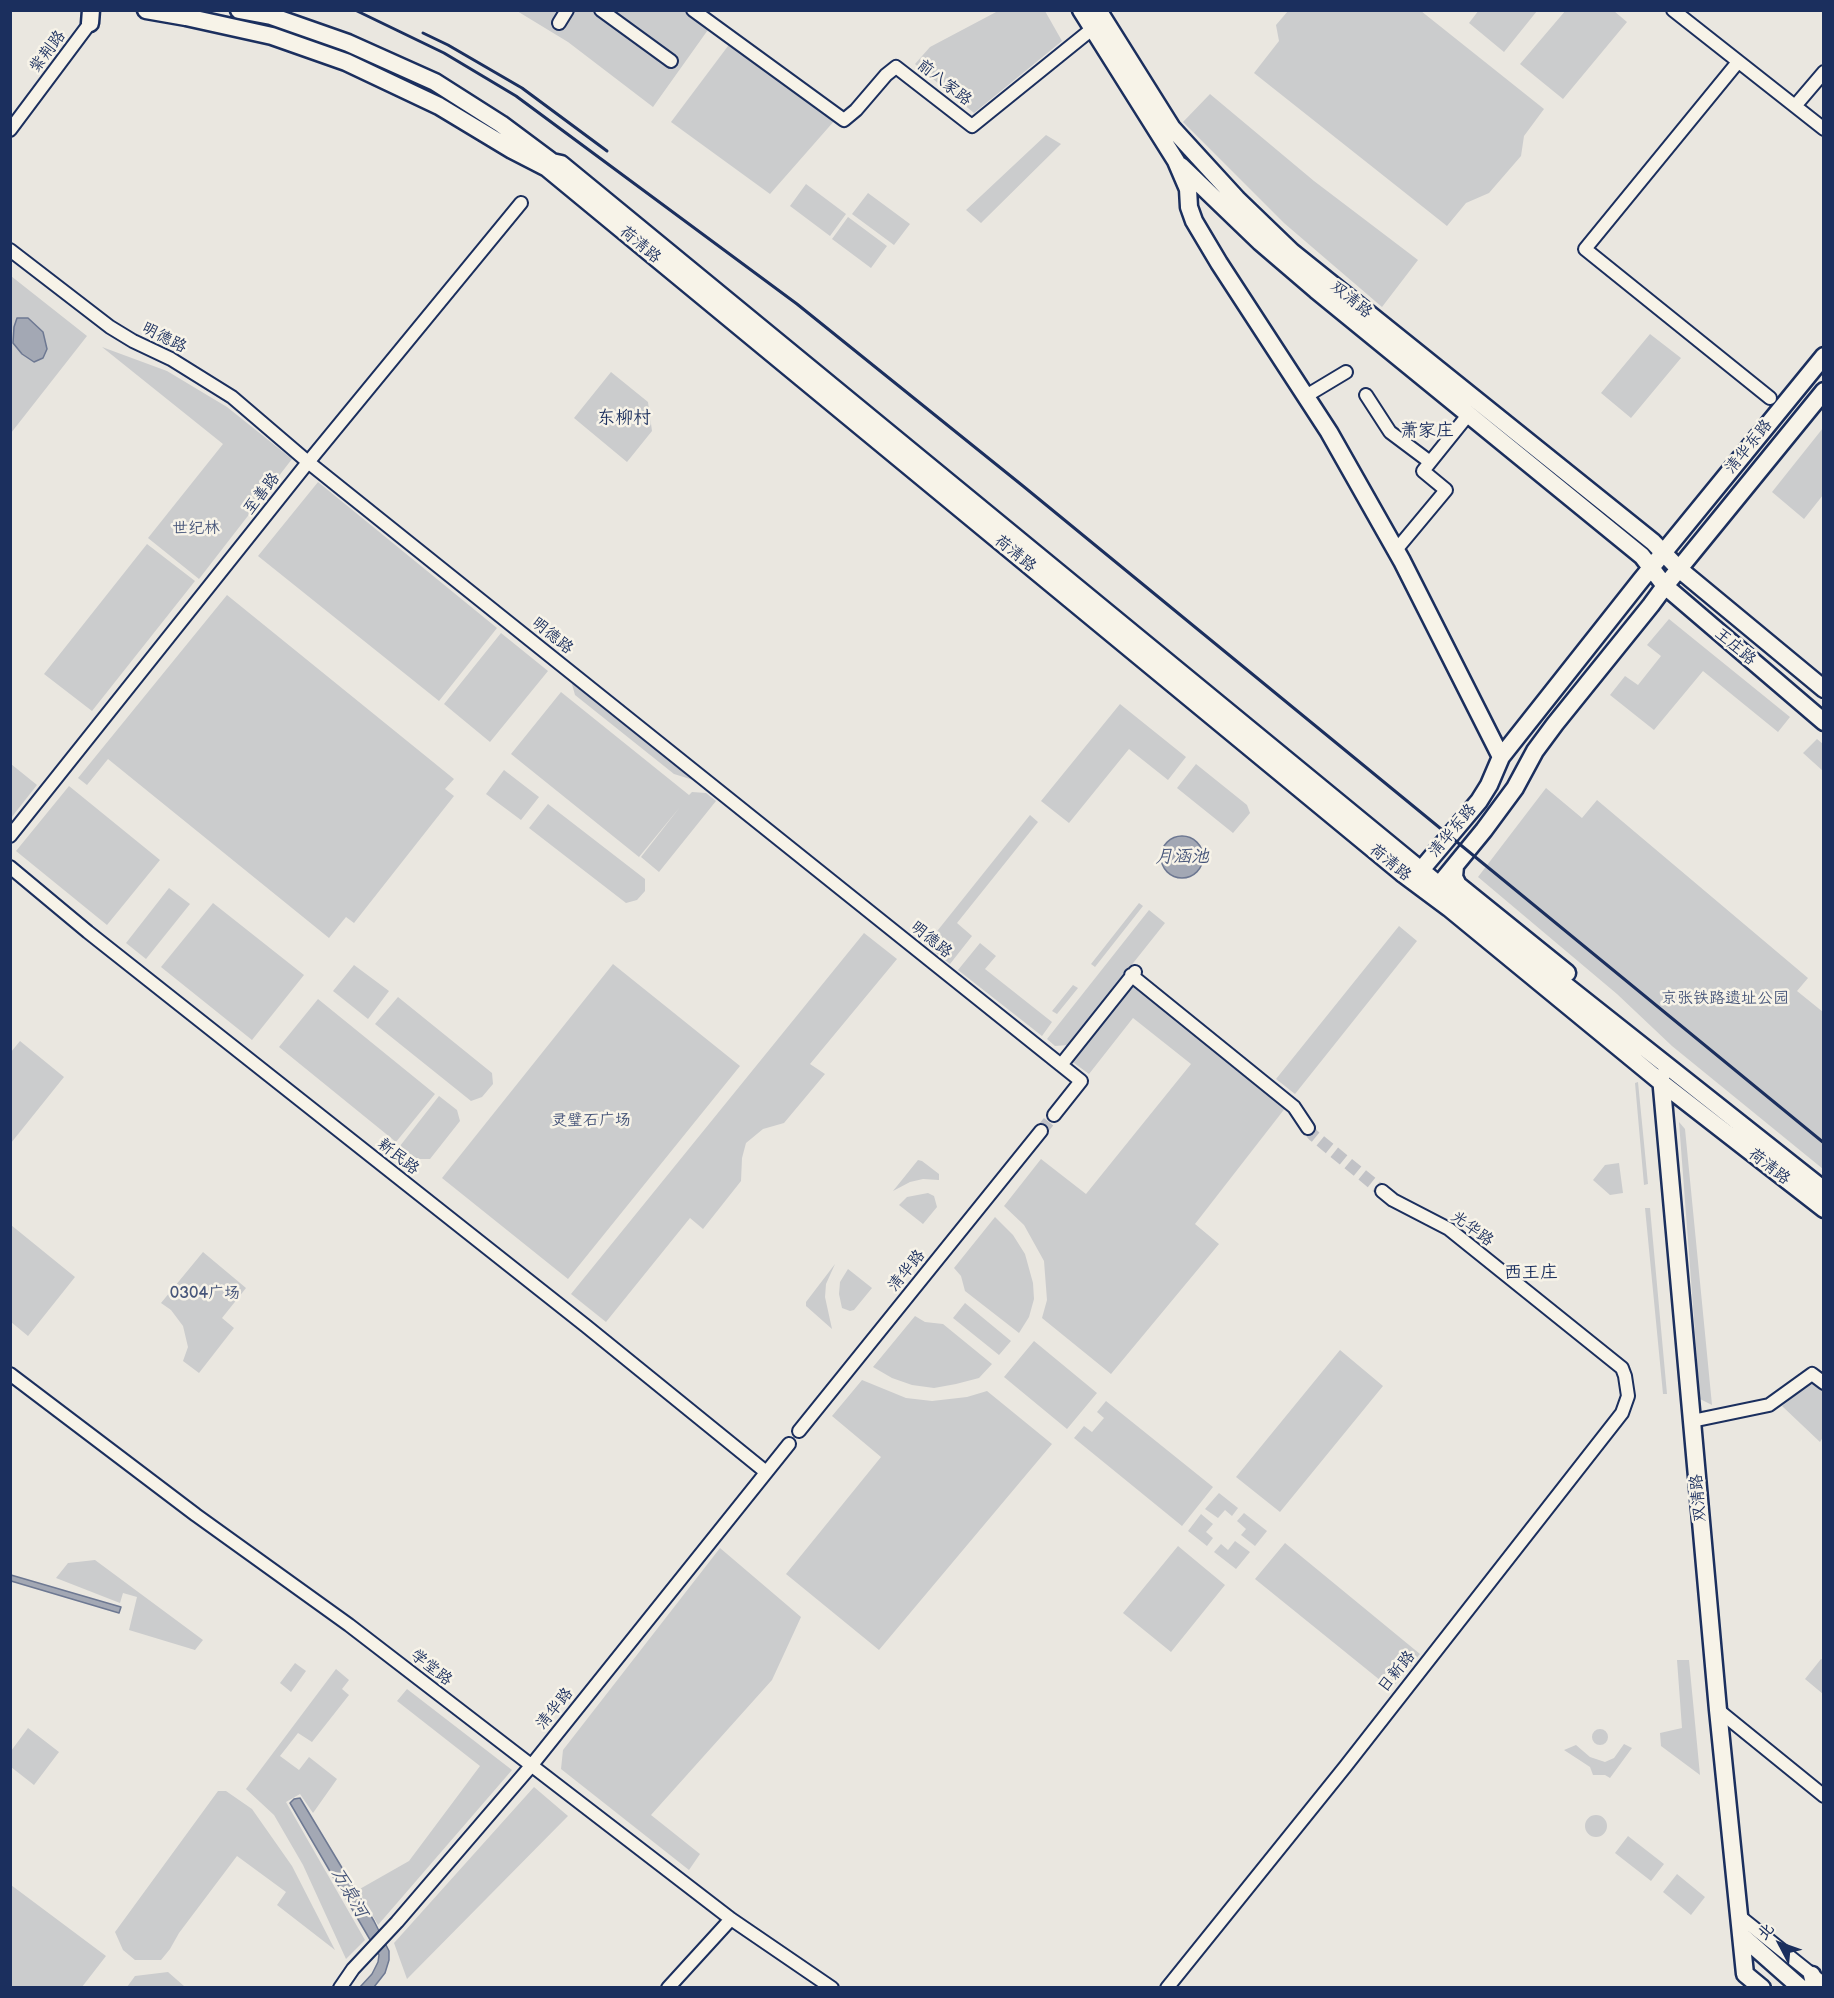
<!DOCTYPE html>
<meta charset="utf-8">
<style>
body{margin:0}
#map{position:relative;width:1834px;height:1998px;overflow:hidden;background:#eae7e0;font-family:"Balsamiq Sans","LXGW WenKai TC",sans-serif}
canvas{display:block}
.frame{position:absolute;inset:0;border:12px solid #1b2f5e;pointer-events:none}
.north{position:absolute;left:1750px;top:1914px;width:60px;height:60px;-webkit-text-stroke:4px #f7f3e8;paint-order:stroke;rotate:311deg;font-size:16px;font-weight:700;line-height:24px;text-align:center;color:#1b2f5e}
.north::after{content:'';display:block;margin:auto;width:21px;height:27px;background:#1b2f5e;clip-path:polygon(50% 0,100% 100%,50% 72%,0 100%)}
</style>
<div id="map">
<canvas width="1834" height="1998"></canvas>
<div class="frame"></div>
<div class="north">北</div>
</div>
<script>
const ctx = document.querySelector('canvas').getContext('2d');
ctx.lineJoin = 'round';
function fillPath(path, color) { ctx.fillStyle = color; ctx.fill(path, 'evenodd'); }
const shape = rows => new Path2D(rows.map(r => 'M' + r).join(''));
function strokePath(path, color, width, dash) { ctx.strokeStyle = color; ctx.lineWidth = width; ctx.lineCap = dash ? 'butt' : 'round'; ctx.setLineDash(dash || []); ctx.stroke(path); }
function drawText(font, color, halo, rows, align = 'center') {
  ctx.font = font + ' "Balsamiq Sans","LXGW WenKai TC",sans-serif'; ctx.lineWidth = 5; ctx.setLineDash([]); ctx.textBaseline = 'middle'; ctx.strokeStyle = halo; ctx.fillStyle = color; for (const [text, x, y, turn = 0] of rows) {
    ctx.save(); ctx.translate(x, y); ctx.rotate((+turn || 0) * Math.PI / 180); ctx.textAlign = isNaN(turn) ? turn : align; if (halo) ctx.strokeText(text, 0, 0); ctx.fillText(text, 0, 0); ctx.restore();
  }
}
fillPath(shape([
 [1479,10,1537,10,1537,11,1504,52,1469,23],
 [1566,10,1614,11,1627,22,1563,99,1520,64],
 [152,11,200,11,264,21,311,35,441,91,508,138,348,61],
 [517,11,688,11,710,27,653,107,568,42],
 [998,11,1045,11,1062,41,974,113,915,64,930,47],
 [1288,11,1421,11,1544,109,1524,136,1521,156,1489,193,1466,203,1447,226,1254,73,1279,41,1276,25],
 [731,42,835,120,770,194,671,122],
 [1210,94,1314,181,1418,260,1382,307,1284,223,1183,122],
 [1046,135,1061,144,981,223,966,210],
 [806,184,846,214,830,236,790,206],
 [868,193,910,224,894,245,852,214],
 [848,217,887,246,871,268,832,239],
 [11,276,87,336,11,433],
 [1650,334,1681,358,1631,418,1601,393],
 [102,347,167,371,227,407,292,459,199,579,148,538,223,444],
 [611,372,648,402,652,431,627,462,574,418],
 [1823,428,1823,495,1804,519,1772,492],
 [318,482,497,628,439,701,258,556],
 [147,544,195,581,92,711,44,674],
 [227,595,454,779,445,789,454,796,354,923,346,917,329,938,108,759,87,785,78,778],
 [1669,619,1790,717,1778,732,1703,671,1654,730,1610,695,1625,676,1638,685,1661,656,1647,645],
 [501,633,548,671,490,742,444,704],
 [570,677,703,783,674,774,575,695],
 [561,692,689,795,692,792,706,793,716,801,659,872,641,857,680,807,639,857,511,754],
 [1120,704,1186,757,1168,780,1129,749,1069,823,1041,801],
 [1817,739,1823,744,1823,771,1803,753],
 [11,764,37,785,11,818],
 [1196,764,1247,805,1250,813,1233,833,1177,788],
 [504,770,539,797,521,820,486,794],
 [69,786,160,860,107,925,16,851],
 [1546,788,1582,818,1597,800,1808,978,1797,991,1823,1012,1823,1169,1672,1046,1617,994,1478,877],
 [548,804,645,879,645,891,637,900,626,903,529,828],
 [1030,815,1038,822,957,923,972,936,950,964,926,945],
 [169,888,190,904,146,959,126,943],
 [213,903,304,975,252,1040,161,967],
 [1139,903,1143,906,1095,967,1091,964],
 [1149,910,1165,923,1068,1045,1055,1046,1047,1039],
 [1399,926,1417,941,1295,1094,1276,1079],
 [864,933,897,959,810,1064,825,1074,784,1123,763,1129,746,1143,742,1158,741,1181,703,1229,690,1218,606,1322,571,1294],
 [980,943,996,956,985,969,1052,1022,1042,1036,958,970],
 [613,964,740,1066,568,1279,442,1178],
 [354,965,389,991,368,1019,333,991],
 [1131,983,1286,1107,1195,1224,1219,1244,1111,1374,1042,1318,1047,1300,1044,1261,1024,1225,1004,1206,1041,1159,1086,1194,1191,1064,1133,1018,1089,1074,1070,1060],
 [1073,985,1078,988,1057,1014,1052,1011],
 [398,997,492,1073,493,1084,482,1097,471,1101,375,1024],
 [318,999,435,1094,396,1142,279,1047],
 [20,1041,64,1077,11,1143,11,1052],
 [1638,1082,1648,1184,1644,1185,1635,1083],
 [439,1096,457,1110,460,1121,430,1159,417,1159,400,1146],
 [1679,1122,1685,1129,1712,1405,1700,1399],
 [918,1160,922,1161,939,1174,939,1180,923,1179,910,1182,893,1191],
 [1619,1163,1623,1193,1610,1195,1593,1180,1605,1165],
 [928,1193,934,1196,937,1207,923,1224,899,1205,907,1197],
 [1645,1208,1650,1208,1667,1394,1663,1394],
 [995,1217,1013,1235,1025,1254,1033,1283,1034,1299,1029,1317,1019,1333,965,1291,961,1276,954,1268],
 [11,1225,75,1277,28,1336,11,1322],
 [203,1252,246,1288,222,1318,234,1328,199,1373,183,1361,188,1347,183,1326,171,1310,161,1303],
 [835,1264,826,1284,825,1297,832,1329,806,1306,806,1302],
 [848,1269,872,1288,854,1310,850,1311,842,1308,839,1294,840,1282],
 [965,1303,1011,1341,999,1355,953,1318],
 [915,1316,925,1322,943,1324,992,1364,979,1378,956,1384,934,1388,912,1385,892,1378,873,1367],
 [1034,1341,1097,1393,1067,1429,1004,1377],
 [1340,1350,1383,1386,1280,1512,1236,1477],
 [862,1380,906,1398,932,1401,967,1397,987,1391,1052,1444,879,1650,786,1574,881,1457,832,1416],
 [1811,1383,1823,1392,1823,1437,1820,1442,1782,1406],
 [1106,1401,1213,1487,1182,1526,1074,1438,1084,1426,1092,1432,1104,1418,1097,1412],
 [1219,1493,1238,1508,1232,1516,1225,1510,1218,1518,1205,1509],
 [1244,1513,1267,1531,1255,1546,1241,1535,1246,1529,1237,1521],
 [1201,1514,1213,1524,1206,1532,1213,1538,1207,1546,1188,1531],
 [1235,1541,1250,1552,1236,1569,1214,1552,1221,1544,1228,1550],
 [1285,1543,1420,1654,1391,1689,1255,1579],
 [1178,1546,1225,1585,1171,1652,1123,1613],
 [720,1548,801,1617,772,1680,651,1815,700,1854,689,1870,561,1769,563,1750],
 [95,1560,203,1640,195,1650,129,1630,137,1597,123,1593,120,1603,56,1578,68,1563],
 [1821,1659,1823,1660,1823,1694,1805,1679],
 [1677,1660,1689,1660,1700,1775,1661,1746,1660,1733,1682,1728],
 [295,1663,306,1671,291,1692,280,1683],
 [336,1669,349,1680,342,1689,349,1695,312,1742,298,1733,280,1756,299,1770,309,1757,337,1779,313,1813,300,1794,286,1802,365,1940,346,1959,303,1865,274,1815,246,1789],
 [407,1689,512,1770,378,1925,358,1890,409,1861,480,1766,397,1701],
 [28,1728,59,1752,34,1785,11,1767,11,1751],
 '1592 1737a8 8 0 1 1 16 0a8 8 0 1 1-16 0Z',
 [1624,1744,1632,1748,1610,1778,1605,1775,1593,1775,1590,1767,1564,1750,1576,1745,1590,1757,1605,1762,1614,1758],
 [534,1787,568,1816,407,1979,394,1943],
 [218,1791,226,1791,252,1809,292,1866,335,1950,277,1905,286,1892,237,1856,179,1933,170,1949,161,1960,135,1960,123,1950,115,1932],
 '1585 1826a11 11 0 1 1 22 0a11 11 0 1 1-22 0Z',
 [1628,1836,1664,1864,1651,1881,1615,1853],
 [1677,1874,1705,1897,1691,1915,1663,1892],
 [11,1885,106,1956,82,1987,11,1987],
 [168,1972,184,1986,184,1987,127,1987,135,1976]
]), '#cbcccd');
const water = shape([
 [17,318,28,318,43,332,47,349,43,358,34,362,22,354,13,343,14,327,17,318],
 '1161 857a21 21 0 1 1 42 0a21 21 0 1 1-42 0Z',
 [11,1575,121,1607,119,1613,11,1581,11,1575],
 [300,1798,374,1921,389,1951,389,1960,385,1973,374,1987,360,1987,372,1974,378,1962,379,1955,290,1803,294,1799,300,1798]
]);
fillPath(water, '#a3a8b4');
strokePath(water, '#6d7892', 1.5);
strokePath(shape([
 [1308,1128,1313,1135,1382,1191],
 [1041,1131,1054,1115]
]), '#c1c2c6', 12, [12, 6]);
const street = shape([
 [601,10,671,61],
 [693,10,844,120,856,110,886,75,896,67,972,126,1092,29],
 [1673,10,1824,129],
 [559,23,567,10],
 [1738,62,1585,249,1770,398],
 [1795,106,1824,72],
 [10,130,90,23],
 [10,250,110,327,133,341,171,359,232,397,308,462,1061,1065],
 [1366,395,1390,432,1430,462],
 [1306,396,1346,372],
 [1396,550,1446,490,1423,471,1468,415],
 [10,836,305,466,521,203],
 [10,867,88,932,586,1326,766,1472],
 [1131,975,1294,1107,1308,1128],
 [1054,1115,1081,1081,1061,1065,1135,972],
 [10,1374,196,1515,349,1625,731,1919,832,1988],
 [1692,1421,1769,1405,1812,1374,1824,1383],
 [799,1431,1041,1131],
 [1718,1710,1824,1796],
 [1739,1916,1824,1984],
 [340,1988,353,1969,397,1922,531,1766,789,1444],
 [668,1988,731,1919],
 [1167,1988,1345,1767,1622,1413,1628,1396,1625,1376,1622,1368,1449,1229,1393,1200,1382,1191]
]);
const secondary = shape([
 [146,10,186,17,272,36,346,62,439,106,512,150,547,168,1402,873,1449,908,1662,1083,1824,1209],
 [239,10,271,16,348,43,435,82,501,124,552,162,561,164,1439,885,1824,1190],
 [1081,10,1176,161,1188,189,1189,207,1194,221,1219,263,1329,432,1402,561,1501,757],
 [1098,10,1172,128,1237,199,1292,252,1653,542,1679,569,1824,689],
 [90,23,91,10],
 [1181,166,1260,242,1316,290,1642,556,1665,586,1824,722],
 [1455,866,1454,877,1458,885,1567,973],
 [1421,880,1421,870,1479,801,1489,785,1501,757,1641,580,1824,356],
 [1431,886,1439,885,1484,830,1515,788,1535,751,1555,724,1651,605,1665,586,1824,391],
 [1661,1077,1718,1710,1745,1974,1762,1988],
 [1741,1935,1801,1988],
 [1812,1975,1815,1988]
]);
strokePath(street, '#1b2f5e', 16);
strokePath(secondary, '#1b2f5e', 21);
strokePath(street, '#f7f3e8', 12);
strokePath(secondary, '#f7f3e8', 16);
strokePath(shape([
 [355,10,444,53,516,96,797,304,1023,486,1824,1143],
 [423,33,448,45,522,88,607,151]
]), '#1b2f5e', 3);
drawText('16px', '#1b2f5e', '#f7f3e8', [
 ["紫荆路",48,52,-53],
 ["前八家路",944,83,38],
 ["荷清路",640,245,40],
 ["双清路",1351,300,39],
 ["明德路",164,338,27],
 ["清华东路",1749,447,-51],
 ["至善路",262,494,-52],
 ["荷清路",1015,554,39],
 ["明德路",552,636,39],
 ["王庄路",1735,647,40],
 ["清华东路",1453,831,-50],
 ["荷清路",1390,863,39],
 ["明德路",931,940,39],
 ["新民路",398,1157,38],
 ["荷清路",1769,1167,38],
 ["光华路",1472,1229,36],
 ["清华路",907,1271,-51],
 ["双清路",1699,1498,-95],
 ["学堂路",431,1668,38],
 ["日新路",1397,1672,-51],
 ["清华路",555,1709,-51]
]);
drawText('16px', '#47567a', '#f7f3e8', [
 ["世纪林",196,529],
 ["京张铁路遗址公园",1725,999],
 ["灵璧石广场",591,1121],
 ["0304广场",205,1294]
]);
drawText('18px', '#1b2f5e', '#f7f3e8', [
 ["东柳村",624,418],
 ["萧家庄",1427,431],
 ["西王庄",1531,1273]
]);
drawText('italic 18px', '#445378', '#f7f3e8', [
 ["月涵池",1182,857],
 ["万泉河",349,1893,60]
]);
</script>
